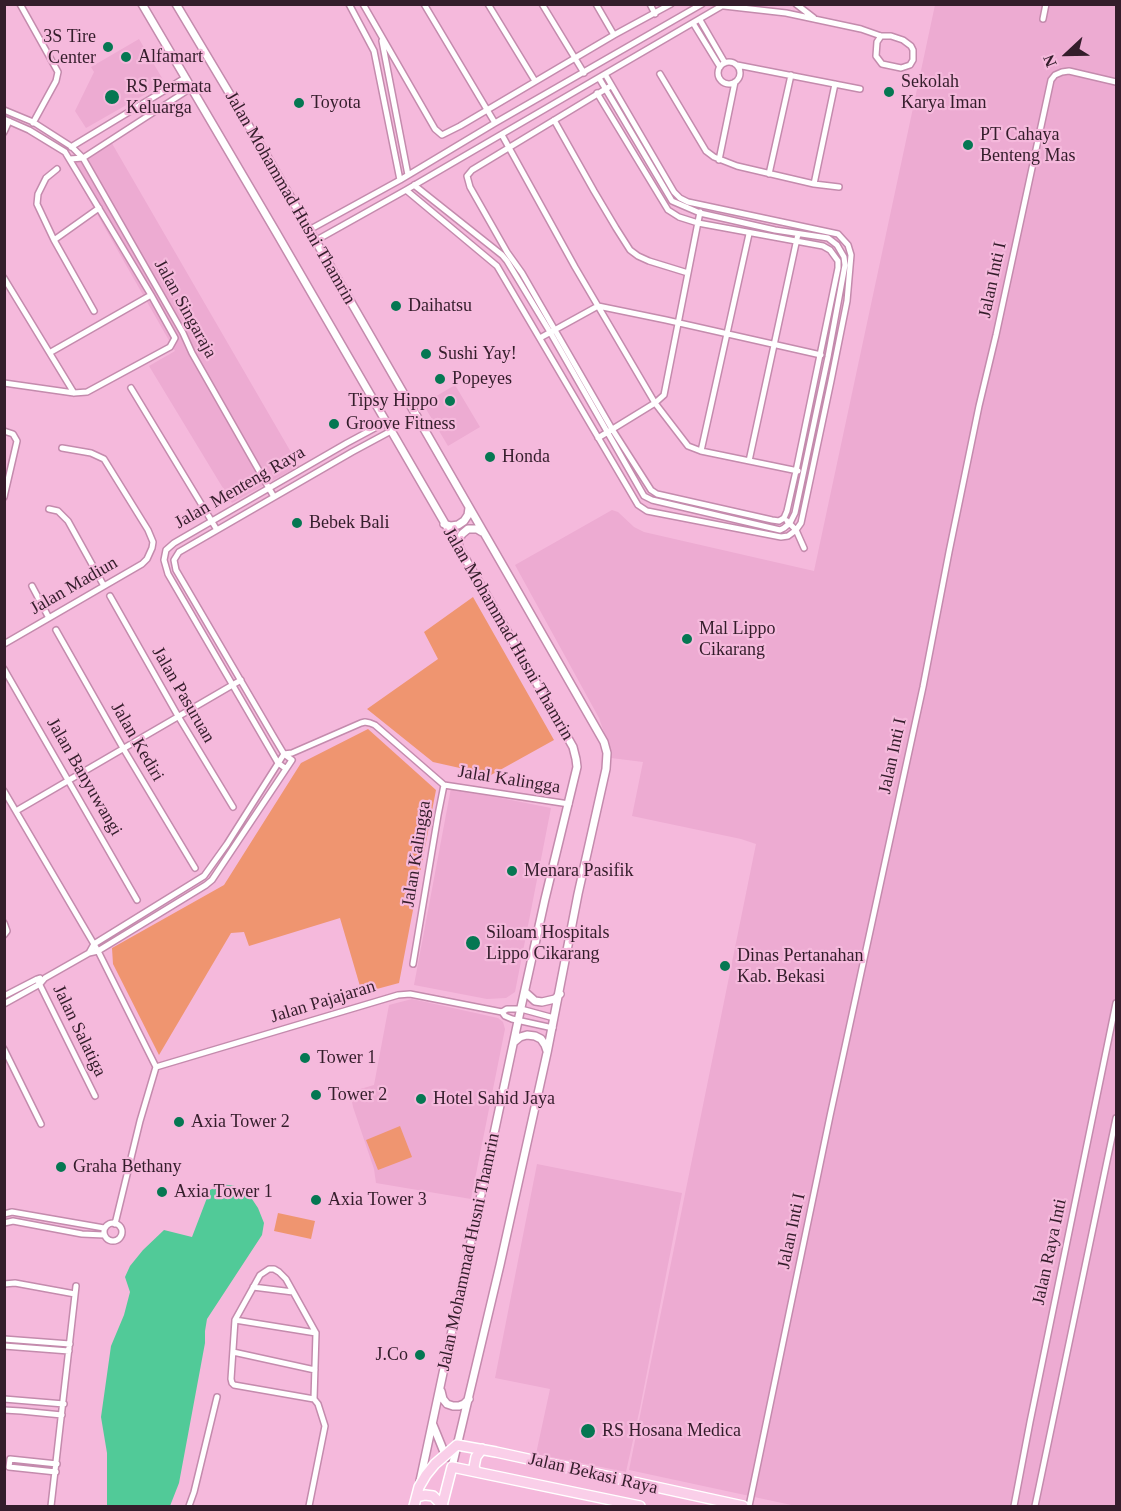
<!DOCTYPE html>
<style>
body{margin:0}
#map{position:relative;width:1121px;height:1511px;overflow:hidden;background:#f5b9dc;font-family:"Times New Roman",serif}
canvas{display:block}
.frame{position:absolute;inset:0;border:6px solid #341d2b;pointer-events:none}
.north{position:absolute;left:1037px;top:24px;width:60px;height:60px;-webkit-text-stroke:4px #f5b9dc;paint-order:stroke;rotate:248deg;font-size:16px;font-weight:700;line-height:24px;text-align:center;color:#341d2b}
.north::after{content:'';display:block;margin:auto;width:21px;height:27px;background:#341d2b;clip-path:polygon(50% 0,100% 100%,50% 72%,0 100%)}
</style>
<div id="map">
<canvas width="1121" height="1511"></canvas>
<div class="frame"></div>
<div class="north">N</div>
</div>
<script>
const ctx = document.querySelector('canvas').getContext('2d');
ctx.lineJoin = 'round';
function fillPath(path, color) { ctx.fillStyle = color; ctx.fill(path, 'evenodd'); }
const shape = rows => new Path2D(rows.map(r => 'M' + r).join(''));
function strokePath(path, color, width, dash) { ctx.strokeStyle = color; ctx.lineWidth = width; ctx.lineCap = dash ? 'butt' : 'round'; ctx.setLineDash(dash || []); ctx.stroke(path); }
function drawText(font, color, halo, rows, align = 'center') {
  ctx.font = font + ' "Times New Roman",serif'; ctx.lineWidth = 4.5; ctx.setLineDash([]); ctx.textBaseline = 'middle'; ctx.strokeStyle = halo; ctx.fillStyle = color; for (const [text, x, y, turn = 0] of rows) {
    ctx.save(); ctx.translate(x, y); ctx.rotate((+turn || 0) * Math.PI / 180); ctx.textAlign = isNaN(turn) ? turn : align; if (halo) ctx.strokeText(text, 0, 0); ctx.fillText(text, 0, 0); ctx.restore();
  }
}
fillPath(shape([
 [935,5,1116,5,1116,1506,796,1506,629,1470,756,844,741,839,632,816,643,762,611,758,609,747,599,718,515,565,612,510,618,512,634,527,644,532,814,571],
 [139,39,165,83,86,128,75,111,94,72,91,67],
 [110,140,299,466,232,503,149,366,175,351,69,165],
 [455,385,480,427,448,446,423,404],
 [451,788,551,808,515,992,506,998,487,999,414,985],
 [412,999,498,1018,503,1022,505,1029,471,1199,376,1183,374,1169,353,1107,350,1092,374,1085,389,1005],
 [537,1164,682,1193,640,1408,626,1472,536,1454,550,1389,495,1378]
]), '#edabd2');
fillPath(shape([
 [473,597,554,740,491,775,433,762,367,709,438,659,424,632],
 [368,729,436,790,399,983,362,993,340,918,249,946,244,932,231,933,159,1055,113,964,112,948,224,885,301,763],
 [400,1126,412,1157,378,1170,366,1140],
 [278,1213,315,1221,311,1239,274,1231]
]), '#ef9570');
fillPath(shape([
 [221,1184,235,1186,248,1193,258,1208,264,1223,262,1235,207,1319,205,1331,205,1343,179,1483,170,1506,107,1506,107,1453,101,1417,111,1346,124,1315,130,1292,125,1277,130,1266,143,1250,164,1230,192,1237,210,1190]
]), '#51ca98');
const minor = shape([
 [20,4,58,72,56,81,33,123],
 [349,4,374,51,400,180],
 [363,4,435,129,442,135,460,126,614,35,671,4],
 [424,4,495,123],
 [488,4,535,81],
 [542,4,584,73],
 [596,4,614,35],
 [650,4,655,14],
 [796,4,814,18],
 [724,6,786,13,861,29,881,36,891,36,903,40,911,46,913,50,913,60,910,65,901,68,882,64,876,56,877,42,881,36],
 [1043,19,1046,4],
 [700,20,725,63],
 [693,23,720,67],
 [382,41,408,175],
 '718 73a11 11 0 1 1 22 0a11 11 0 1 1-22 0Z',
 [737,65,860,89],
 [660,74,706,151,714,157,737,166,814,184,839,187],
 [609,87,472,170,467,176,470,187,507,252,522,273,612,429,651,490,657,494,772,520,779,521,784,518],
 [597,93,668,210,679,217,698,223,823,246,830,250,838,261,838,268,796,471,787,511,784,518],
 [4,110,33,122,72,147,83,158,183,333,192,353,274,497],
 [4,119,29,130,65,152,151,295],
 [554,120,594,191,616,228,630,250,638,256,649,261,688,273],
 [4,132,9,121],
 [502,135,575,267,655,403,688,446,701,451,798,471],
 [71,147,185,78],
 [70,159,83,158,191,88],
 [719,160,735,82],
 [57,169,46,178,38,194,37,204,54,240,94,311],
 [769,174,791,75],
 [814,184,835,84],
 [414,185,502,255,507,261,550,332,644,496,652,500,699,511,780,530,784,528,790,523,795,513,828,357,845,265,844,257,837,245,828,238,775,230,700,213,672,201,599,78],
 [406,190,497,266,638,505,647,511,781,537,788,536,796,530,801,523,831,381,847,301,851,255,848,245,838,234,688,202,680,198,674,192,605,74],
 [309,230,400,180,495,123,702,4],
 [54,240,99,208],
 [315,241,406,190,725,4],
 [4,278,74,393],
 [540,338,598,306,666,320,821,355],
 [4,383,74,393,87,392,170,347,175,338,151,295,51,352],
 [131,388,217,530],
 [4,431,13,434,17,441,4,497],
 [598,438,655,403,664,395,700,212],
 [701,451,749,234],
 [749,461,798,234],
 [49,509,58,511,68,521,104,586],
 [787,521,796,530,804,548],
 [32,586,49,618],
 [110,596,178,716,233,807],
 [56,630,123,748,195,868],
 [4,644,142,564,147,559,152,548,153,542,148,530,104,459,91,453,62,448],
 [4,669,137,900],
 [292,760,284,754,275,739,176,570,174,560,179,552,352,452,391,431],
 [285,768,278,763,168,574,164,560,166,550,174,543,212,521,347,443,386,422],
 [444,785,569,804],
 [4,791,98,951,156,1067,140,1121,115,1224],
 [16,811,241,680],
 [4,923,7,931,4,935],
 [89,953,94,944,204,876,227,844,284,754,292,753,361,723,365,722,370,723,375,725,444,785],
 [413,964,438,815,444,785],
 [37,979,95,1096],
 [4,996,37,979,40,978],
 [4,1004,40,984,45,978,89,953,98,951,206,885,212,880,292,760],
 [502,1012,507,1009,521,1009,554,1018],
 [4,1049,41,1124],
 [156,1067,398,995,410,994,502,1012,505,1016,512,1019,553,1028],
 [4,1214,12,1212,104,1228],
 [4,1223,13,1221,82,1234,104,1235],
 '104 1232a9 9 0 1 1 18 0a9 9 0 1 1-18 0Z',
 [4,1284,15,1283,75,1294],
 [253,1287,293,1292],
 [235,1320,316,1333],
 [4,1339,70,1344],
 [4,1346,69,1351],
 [233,1352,315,1370],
 [4,1399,64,1404],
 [4,1410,21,1411,62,1415],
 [56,1472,9,1467,10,1459,57,1464],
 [51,1506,76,1286],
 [189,1506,194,1492,217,1397],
 [309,1506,325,1426,318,1404,314,1399,316,1333,286,1279,279,1272,274,1269,269,1269,260,1275,235,1320,231,1379,232,1383,234,1385,314,1399],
 [749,1506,830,1116,923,687,949,552,979,406,996,335,1051,80,1055,75,1062,72,1069,71,1116,82],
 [1014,1506,1030,1422,1116,1003],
 [1035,1506,1116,1118]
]);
const tertiary = shape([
 [142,4,276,232,487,596,573,747,576,759,577,767,545,899,518,1021,420,1481],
 [176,4,265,153,510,578,604,742,607,753,606,769,578,894,547,1053,500,1265,452,1467],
 [444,524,451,526,458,525,464,521,468,515,469,508],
 [459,547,458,541,462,534,468,529,477,529,482,532],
 [525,992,535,1001,542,1002,555,999,560,994],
 [514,1042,520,1037,527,1035,535,1036,541,1039,545,1045,547,1051],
 [441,1391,443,1399,447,1404,453,1406,459,1406,464,1404,469,1399],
 [433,1425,446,1457]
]);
const primary = shape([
 [476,1471,474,1467,476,1457,482,1449],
 [417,1497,425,1495,433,1496,443,1506],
 [414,1506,419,1487,426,1475,435,1464,457,1445,496,1452,743,1506],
 [442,1506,452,1467,640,1506]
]);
strokePath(minor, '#c48bad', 8);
strokePath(tertiary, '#c48bad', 10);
strokePath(primary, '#fff', 12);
strokePath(minor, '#fff', 5);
strokePath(tertiary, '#fff', 7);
strokePath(primary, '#facfe9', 9);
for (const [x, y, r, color] of [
 [108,47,6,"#057752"],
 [126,57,6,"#057752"],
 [889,92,6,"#057752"],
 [112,97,8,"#057752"],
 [299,103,6,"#057752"],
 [968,145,6,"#057752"],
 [396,306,6,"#057752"],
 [426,354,6,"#057752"],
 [440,379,6,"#057752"],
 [450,401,6,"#057752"],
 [334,424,6,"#057752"],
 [490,457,6,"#057752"],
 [297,523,6,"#057752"],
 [687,639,6,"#057752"],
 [512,871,6,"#057752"],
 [473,943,8,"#057752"],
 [725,966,6,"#057752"],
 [305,1058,6,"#057752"],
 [316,1095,6,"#057752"],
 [421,1099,6,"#057752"],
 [179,1122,6,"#057752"],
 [61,1167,6,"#057752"],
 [162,1192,6,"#057752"],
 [316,1200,6,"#057752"],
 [420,1355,6,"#057752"],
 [588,1431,8,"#057752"]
]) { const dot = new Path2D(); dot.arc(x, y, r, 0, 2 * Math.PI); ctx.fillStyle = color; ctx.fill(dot); strokePath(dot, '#f5b9dc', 2); }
drawText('18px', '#341d2b', '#f5b9dc', [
 ["3S Tire",96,37,"right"],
 ["Center",96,58,"right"],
 ["Alfamart",138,57],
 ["Sekolah",901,82],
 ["Karya Iman",901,103],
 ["RS Permata",126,87],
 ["Keluarga",126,108],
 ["Toyota",311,103],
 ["PT Cahaya",980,135],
 ["Benteng Mas",980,156],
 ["Daihatsu",408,306],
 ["Sushi Yay!",438,354],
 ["Popeyes",452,379],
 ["Tipsy Hippo",438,401,"right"],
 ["Groove Fitness",346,424],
 ["Honda",502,457],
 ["Bebek Bali",309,523],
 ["Mal Lippo",699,629],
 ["Cikarang",699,650],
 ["Menara Pasifik",524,871],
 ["Siloam Hospitals",486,933],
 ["Lippo Cikarang",486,954],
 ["Dinas Pertanahan",737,956],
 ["Kab. Bekasi",737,977],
 ["Tower 1",317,1058],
 ["Tower 2",328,1095],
 ["Hotel Sahid Jaya",433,1099],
 ["Axia Tower 2",191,1122],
 ["Graha Bethany",73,1167],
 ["Axia Tower 1",174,1192],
 ["Axia Tower 3",328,1200],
 ["J.Co",408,1355,"right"],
 ["RS Hosana Medica",602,1431]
], 'left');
drawText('18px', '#341d2b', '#f5b9dc', [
 ["Jalan Mohammad Husni Thamrin",290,198,60],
 ["Jalan Inti I",993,280,-78],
 ["Jalan Singaraja",185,309,61],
 ["Jalan Menteng Raya",240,488,-30],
 ["Jalan Madiun",74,586,-30],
 ["Jalan Mohammad Husni Thamrin",508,634,60],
 ["Jalan Pasuruan",183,695,60],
 ["Jalan Kediri",137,742,60],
 ["Jalan Inti I",893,756,-78],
 ["Jalan Banyuwangi",84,777,60],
 ["Jalal Kalingga",509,780,9],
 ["Jalan Kalingga",417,854,-81],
 ["Jalan Pajajaran",323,1002,-17],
 ["Jalan Salatiga",79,1031,64],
 ["Jalan Inti I",792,1231,-78],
 ["Jalan Mohammad Husni Thamrin",469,1252,-78],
 ["Jalan Raya Inti",1050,1252,-78],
 ["Jalan Bekasi Raya",593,1474,13]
]);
</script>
